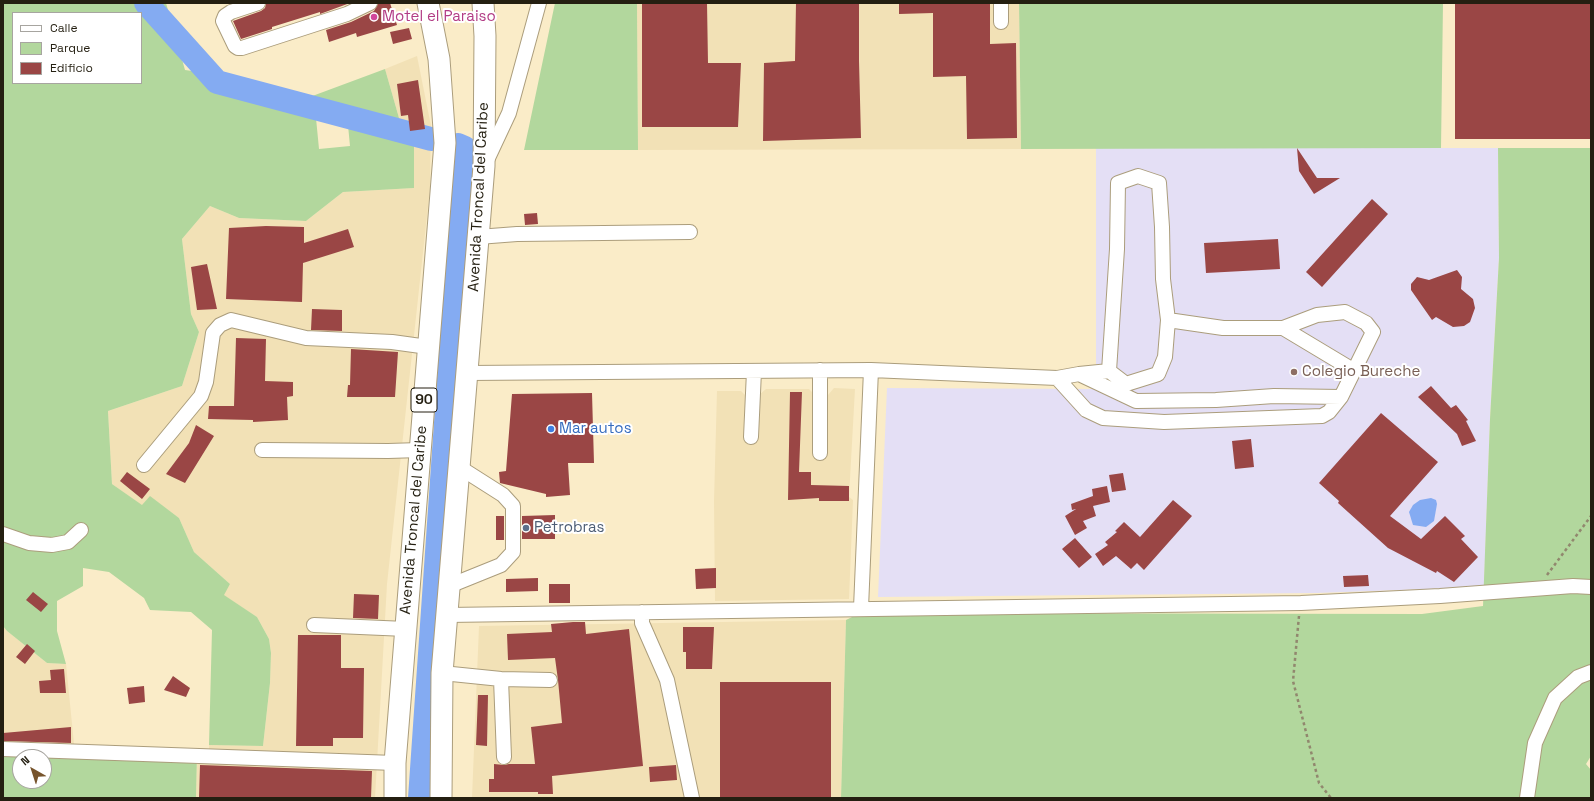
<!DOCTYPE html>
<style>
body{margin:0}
#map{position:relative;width:1594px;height:801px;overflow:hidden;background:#faecc8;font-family:"Space Grotesk",sans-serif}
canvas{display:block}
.frame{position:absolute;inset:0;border:4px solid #241f11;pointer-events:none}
.legend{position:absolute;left:12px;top:12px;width:130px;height:72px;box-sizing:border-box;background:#fff;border:1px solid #a7a5a0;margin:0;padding:5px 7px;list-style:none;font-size:12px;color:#241f11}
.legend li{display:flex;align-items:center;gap:8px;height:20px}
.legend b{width:20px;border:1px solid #a7a5a0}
.north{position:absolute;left:12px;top:749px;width:40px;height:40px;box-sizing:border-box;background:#fff;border:1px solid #a7a5a0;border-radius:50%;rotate:321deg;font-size:11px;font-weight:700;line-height:16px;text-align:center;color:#241f11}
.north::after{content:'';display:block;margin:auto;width:14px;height:18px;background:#77542c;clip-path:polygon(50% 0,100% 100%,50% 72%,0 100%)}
</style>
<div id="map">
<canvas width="1594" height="801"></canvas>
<div class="frame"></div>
<ul class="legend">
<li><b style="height:5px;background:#fff"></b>Calle</li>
<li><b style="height:11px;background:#b2d79d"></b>Parque</li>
<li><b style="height:11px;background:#9a4645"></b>Edificio</li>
</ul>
<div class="north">N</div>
</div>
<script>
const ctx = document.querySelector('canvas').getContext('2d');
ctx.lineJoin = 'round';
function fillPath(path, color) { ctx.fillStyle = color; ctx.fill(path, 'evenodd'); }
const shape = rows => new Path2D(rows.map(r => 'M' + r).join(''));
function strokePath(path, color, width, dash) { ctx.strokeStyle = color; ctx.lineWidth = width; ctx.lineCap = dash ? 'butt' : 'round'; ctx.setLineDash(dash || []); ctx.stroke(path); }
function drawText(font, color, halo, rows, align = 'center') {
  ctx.font = font + ' "Space Grotesk",sans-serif'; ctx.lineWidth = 4; ctx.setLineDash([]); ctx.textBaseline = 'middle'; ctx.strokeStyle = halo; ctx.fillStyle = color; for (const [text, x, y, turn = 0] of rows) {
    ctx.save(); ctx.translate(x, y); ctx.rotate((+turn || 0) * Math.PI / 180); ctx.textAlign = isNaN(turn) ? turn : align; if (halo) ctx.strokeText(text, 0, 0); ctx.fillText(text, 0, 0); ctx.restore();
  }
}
fillPath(shape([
 [637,3,1019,3,1021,149,638,150],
 [417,56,431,126,430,188,387,584,375,798,196,798,197,754,209,753,209,745,263,746,270,683,271,653,269,639,257,617,223,595,230,584,194,552,179,518,150,497,142,506,112,484,108,411,182,386,199,332,191,314,182,239,210,206,239,218,306,221,343,192,414,188,414,141,399,118,385,69],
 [834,388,855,389,849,497,853,500,849,599,715,601,714,501,717,391,741,391,747,397,759,395,766,389,809,389,815,395,828,395],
 [846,620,841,798,472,798,479,626],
 [3,626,7,631,47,663,66,664,74,744,3,747]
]), '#f2e1b6');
fillPath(shape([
 [1096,148,1498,148,1499,258,1490,419,1484,587,1317,593,878,597,887,388,1096,389]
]), '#e4dff5');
fillPath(shape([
 [3,3,166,3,185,70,250,79,279,99,307,98,385,69,399,118,414,141,414,188,343,192,306,221,239,218,210,206,182,239,191,314,199,332,182,386,108,411,112,484,142,505,150,496,179,518,194,552,230,584,224,595,257,617,269,639,271,653,270,683,263,746,209,745,212,630,191,612,150,610,144,598,109,572,83,568,83,586,57,601,57,631,66,664,47,663,7,631,3,626],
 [13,13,141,13,141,83,13,83],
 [347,115,350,146,319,149,316,118],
 [555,3,637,3,638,150,524,150],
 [1019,3,1443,3,1441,148,1021,149],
 [1498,148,1591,148,1591,756,1586,764,1591,770,1591,798,841,798,846,620,860,613,1422,614,1483,606,1490,419,1499,258],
 [74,744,156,754,197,754,196,798,3,798,3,747],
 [20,757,44,757,44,781,20,781]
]), '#b2d79d');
fillPath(shape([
 [1431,498,1436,500,1437,504,1434,521,1426,527,1413,525,1409,512,1413,505,1420,500]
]), '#84abf2');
strokePath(shape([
 [146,3,217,82,431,139],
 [420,798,465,148,458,145]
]), '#84abf2', 24);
fillPath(shape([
 [266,3,350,3,320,14,320,12,272,27,272,29,241,39,233,21,261,11,265,8],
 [378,3,390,3,397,25,357,37,356,33,329,42,326,30,351,22,374,11],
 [642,3,707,3,708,63,741,63,738,127,642,127],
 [796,3,859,3,859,61,861,138,763,141,764,63,795,61],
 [899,3,990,3,990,44,1016,43,1017,138,967,139,966,76,933,77,933,13,899,14],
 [1455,3,1591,3,1591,139,1455,139],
 [409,28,412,39,393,44,390,32],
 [418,80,425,129,410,131,408,115,401,116,397,84],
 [1297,148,1317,178,1340,178,1314,194,1299,171],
 [1372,199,1388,214,1322,287,1306,272],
 [537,213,538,224,525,225,524,214],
 [266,226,304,227,304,243,348,229,354,247,303,263,302,302,226,299,229,228],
 [1278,239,1280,269,1206,273,1204,243],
 [207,264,217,309,197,310,191,267],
 [1457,270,1462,277,1461,289,1473,299,1475,308,1470,322,1464,326,1453,327,1436,317,1432,320,1411,290,1411,284,1417,277,1429,280],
 [312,309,342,310,342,331,311,330],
 [236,338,266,339,265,381,293,382,293,396,287,397,288,420,253,422,253,420,208,419,209,406,234,406],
 [351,349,398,352,395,397,347,397,348,385,350,385],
 [1431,386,1451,408,1456,405,1468,420,1466,421,1476,441,1462,446,1457,434,1418,397],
 [790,392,802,392,799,472,811,472,811,485,849,486,849,501,819,501,819,498,788,500],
 [592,393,594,463,568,463,570,495,546,497,546,494,500,483,499,472,506,471,512,394],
 [1381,413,1438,462,1390,516,1421,539,1445,516,1465,536,1461,539,1478,557,1454,582,1437,571,1436,573,1388,548,1338,503,1339,501,1319,483],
 [196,425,214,436,185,483,166,474,189,443],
 [1251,439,1254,467,1235,469,1232,441],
 [127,472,150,489,142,499,120,481],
 [1123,473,1126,490,1112,492,1109,475],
 [1107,486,1110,502,1093,506,1096,516,1083,521,1087,528,1075,535,1065,516,1076,509,1072,510,1071,504,1093,496,1092,489],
 [1173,500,1192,516,1144,570,1137,563,1131,569,1116,556,1103,566,1095,554,1108,545,1105,542,1117,532,1115,531,1124,522,1140,537],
 [555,515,555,539,522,539,522,516],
 [496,516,504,516,504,540,496,540],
 [1075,538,1092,557,1079,568,1062,549],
 [716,568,716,588,696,589,695,569],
 [1368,575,1369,586,1344,587,1343,576],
 [538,578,538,591,506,592,506,579],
 [549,584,570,584,570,603,549,603],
 [33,592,48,604,41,612,26,600],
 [354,594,379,595,378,619,353,618],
 [573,622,585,622,586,634,629,629,643,766,552,776,553,794,538,794,538,792,489,792,489,779,494,779,494,764,504,765,509,764,535,764,531,727,562,723,558,680,555,658,508,660,507,634,552,632,551,624],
 [683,627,714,627,712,669,686,669,686,652,683,652],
 [298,635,341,635,341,668,364,668,363,738,333,738,333,746,296,746],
 [27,644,35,651,25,664,16,657],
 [64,669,66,693,40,693,39,681,51,680,50,670],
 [173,676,190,688,186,697,164,690],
 [720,682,831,682,831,798,720,798],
 [144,686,145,702,129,704,127,688],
 [478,695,488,695,487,746,476,745],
 [71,727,71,743,3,741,3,733],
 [200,765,372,771,371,798,199,798],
 [676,765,677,780,650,782,649,767]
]), '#9a4645');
const minor = shape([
 [258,3,231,12,225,16,223,21,235,46,238,48,242,48,347,14,370,3],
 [1001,22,1001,3],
 [487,160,509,113,539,3],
 [478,237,517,234,690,232],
 [820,370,820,453],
 [1109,371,1117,249,1118,183,1138,176,1159,183,1162,227,1163,279,1168,320],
 [467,373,871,370,1057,378,1079,374,1136,401,1216,400,1274,396,1341,397],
 [1079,374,1109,371,1126,384,1158,374,1165,357,1168,320,1223,328,1283,328,1353,370],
 [1057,378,1086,410,1103,418,1164,422,1322,416,1329,412,1341,397,1373,332,1366,323,1345,312,1317,315,1283,328],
 [751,437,754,371],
 [262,450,388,451,420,450],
 [144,465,201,396,206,382,213,333,220,325,231,320,306,338,392,342,428,347],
 [3,534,29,543,52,545,68,542,81,530],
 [449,586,501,565,513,552,513,506,503,495,459,467],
 [861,608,871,370],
 [642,612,642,623,667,680,692,798],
 [447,615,1301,603,1440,596,1573,586,1591,587],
 [314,625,406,629],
 [442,673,501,679,550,680],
 [501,679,504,757],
 [3,749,395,763],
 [1527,798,1535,743,1555,698,1578,677,1591,672]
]);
const highway = shape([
 [395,798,395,763,445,143,439,59,428,3],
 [441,798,442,673,484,166,485,36,483,3]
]);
strokePath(minor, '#ab9d7c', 16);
strokePath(highway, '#ab9d7c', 23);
strokePath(shape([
 [1547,575,1591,516],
 [1299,616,1293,681,1319,783,1331,798]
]), '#91876e', 2.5, [3, 3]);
strokePath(minor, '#fff', 14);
strokePath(highway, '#fff', 21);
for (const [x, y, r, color] of [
 [374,17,4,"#d1479c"],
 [1294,372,4,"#8d6e63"],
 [551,429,4,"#3f7fe0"],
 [526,528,4,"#5c6f8a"]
]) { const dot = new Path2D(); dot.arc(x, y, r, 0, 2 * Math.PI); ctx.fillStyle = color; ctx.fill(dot); strokePath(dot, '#fff', 1.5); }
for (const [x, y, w] of [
 [424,400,26]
]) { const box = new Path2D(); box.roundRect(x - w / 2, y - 12, w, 24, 3); ctx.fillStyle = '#fff'; ctx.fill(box); strokePath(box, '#241f11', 1); }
drawText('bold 14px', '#241f11', null, [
 ["90",424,400]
]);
drawText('15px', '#b23c85', '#fff', [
 ["Motel el Paraiso",382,17]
], 'left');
drawText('15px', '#241f11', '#fff', [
 ["Avenida Troncal del Caribe",479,197,-87],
 ["Avenida Troncal del Caribe",414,520,-85]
]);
drawText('15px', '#785e54', '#fff', [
 ["Colegio Bureche",1302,372]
], 'left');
drawText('15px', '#366cbe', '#fff', [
 ["Mar autos",559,429]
], 'left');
drawText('15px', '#4e5e75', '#fff', [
 ["Petrobras",534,528]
], 'left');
</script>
